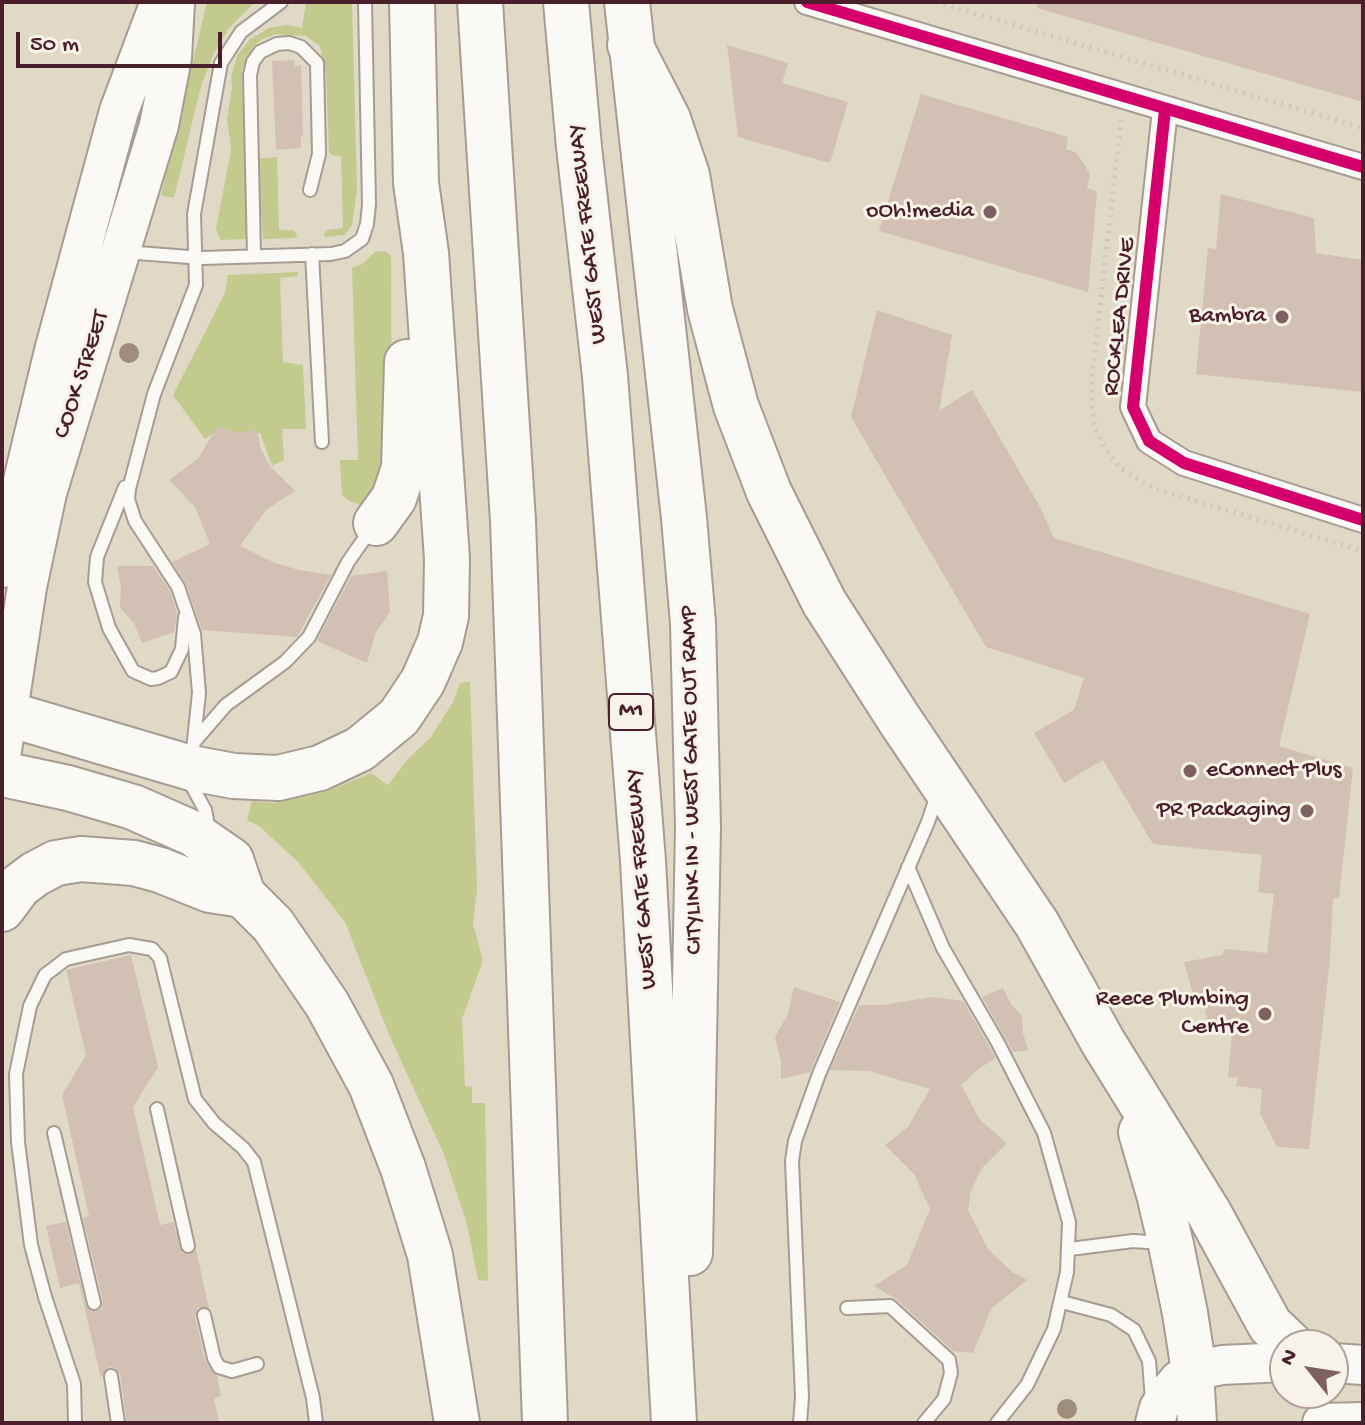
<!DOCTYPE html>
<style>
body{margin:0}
#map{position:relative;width:1365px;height:1425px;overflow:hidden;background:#e0d9c6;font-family:"Gochi Hand",sans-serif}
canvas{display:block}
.frame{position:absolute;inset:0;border:4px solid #4a1f2b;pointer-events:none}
.north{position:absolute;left:1269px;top:1329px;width:80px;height:80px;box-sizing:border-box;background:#f7f3e8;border:2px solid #b29e9c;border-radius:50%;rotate:300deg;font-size:22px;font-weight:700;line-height:32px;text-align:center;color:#4a1f2b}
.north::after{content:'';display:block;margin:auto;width:28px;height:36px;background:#7e6061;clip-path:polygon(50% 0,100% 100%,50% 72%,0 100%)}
.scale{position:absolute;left:16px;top:32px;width:206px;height:36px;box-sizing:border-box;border:4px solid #4a1f2b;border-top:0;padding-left:10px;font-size:24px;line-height:28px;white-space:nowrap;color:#4a1f2b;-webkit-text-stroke:6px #f7f3e8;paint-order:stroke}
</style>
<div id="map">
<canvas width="1365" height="1425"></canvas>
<div class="frame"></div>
<div class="north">N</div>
<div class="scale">50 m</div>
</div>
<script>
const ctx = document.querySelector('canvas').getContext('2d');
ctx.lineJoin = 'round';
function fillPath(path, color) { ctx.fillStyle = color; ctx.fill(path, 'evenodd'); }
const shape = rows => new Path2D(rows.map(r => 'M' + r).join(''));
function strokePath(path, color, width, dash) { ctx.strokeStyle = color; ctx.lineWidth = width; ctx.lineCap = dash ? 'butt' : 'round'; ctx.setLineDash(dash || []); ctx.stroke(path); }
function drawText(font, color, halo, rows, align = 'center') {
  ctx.font = font + ' "Gochi Hand",sans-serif'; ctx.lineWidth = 6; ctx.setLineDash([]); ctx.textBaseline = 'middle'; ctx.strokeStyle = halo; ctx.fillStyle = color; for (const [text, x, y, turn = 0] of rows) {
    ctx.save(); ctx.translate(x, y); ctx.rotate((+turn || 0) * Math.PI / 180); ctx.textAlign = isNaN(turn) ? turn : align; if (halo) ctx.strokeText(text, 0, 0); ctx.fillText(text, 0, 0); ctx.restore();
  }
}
fillPath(shape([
 [207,2,255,2,228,29,214,53,201,86,174,198,161,195],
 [306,2,352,2,357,190,352,225,345,235,325,237,324,234,327,230,343,228,341,156,332,155,329,152,326,73,320,46,306,36,276,34,261,40,252,48,242,70,248,234,245,239,221,240,216,229,231,150,227,119,232,88,231,77,237,56,249,40,269,28,287,25,302,28],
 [277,157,279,230,293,230,297,235,296,238,263,239,257,159],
 [384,251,391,255,392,462,364,507,348,500,342,495,340,460,358,460,352,268,362,264,375,252],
 [298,272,298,276,280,278,283,362,303,365,306,429,282,429,284,460,272,466,260,433,245,436,221,428,205,439,173,395,225,293,228,275],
 [470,682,477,889,473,924,483,960,462,1019,465,1086,472,1087,472,1103,485,1103,488,1281,478,1280,467,1224,444,1154,390,1037,345,922,298,862,259,826,247,820,252,801,273,803,328,791,371,773,388,785,407,760,431,737,453,702,460,683]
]), '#c2ca8e');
fillPath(shape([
 [1038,2,1363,2,1363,102,1037,8],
 [727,45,788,63,782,83,848,102,830,163,738,137],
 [294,60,295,66,301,65,303,136,301,136,301,148,276,150,272,61],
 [921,94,1068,137,1066,149,1077,153,1090,174,1087,188,1097,192,1088,292,879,231],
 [1221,194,1314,218,1316,253,1363,260,1363,392,1196,374,1208,248,1216,249],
 [877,310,952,335,939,411,972,390,1040,507,1054,538,1310,614,1279,746,1353,768,1339,898,1333,898,1330,959,1309,1149,1277,1147,1260,1113,1262,1089,1236,1086,1238,1078,1228,1077,1233,1025,1209,1024,1203,1003,1196,1005,1184,962,1223,955,1224,949,1267,953,1274,894,1258,892,1262,855,1153,844,1103,760,1064,783,1034,733,1074,710,1084,678,986,647,851,417],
 [217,426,237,433,257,430,261,449,270,466,295,491,266,510,240,546,275,563,299,570,331,575,297,637,202,630,186,584,172,562,210,544,195,507,169,480,198,459],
 [117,566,153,566,170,591,177,613,174,632,142,643,135,625,120,607,121,589],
 [387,571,390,612,375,634,367,663,317,641,351,576],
 [131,955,158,1067,133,1107,160,1225,173,1222,182,1253,189,1255,196,1250,209,1308,198,1308,195,1317,205,1360,217,1376,221,1396,214,1398,219,1423,127,1423,120,1374,115,1368,109,1367,101,1378,79,1283,60,1288,46,1226,66,1222,86,1306,91,1311,100,1310,103,1301,83,1218,89,1216,62,1095,86,1055,66,970],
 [794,987,840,1002,810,1072,781,1079,781,1062,775,1037,788,1014],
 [1003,988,1011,1004,1022,1016,1023,1033,1028,1050,1013,1052,982,997],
 [931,997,963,1001,996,1058,980,1068,961,1085,980,1120,1007,1143,982,1168,971,1191,968,1210,988,1249,1012,1272,1027,1280,991,1309,973,1353,953,1351,896,1299,874,1286,907,1265,930,1209,914,1174,885,1145,908,1127,930,1089,869,1071,830,1070,859,1005,884,1005]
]), '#d1c0b3');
const lane = shape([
 [125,252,202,258,331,254,345,251,362,239,367,224,369,204,365,2],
 [312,254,322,442],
 [254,255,250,75,253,62,260,52,277,44,289,43,301,47,317,63,319,154,310,190],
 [125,487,97,557,95,582,109,628,133,671,151,679,158,678,171,672,182,649,185,617],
 [194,742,226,705,285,662,309,637,348,562,371,529],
 [209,830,205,810,192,786,191,768,199,693,194,634,178,587,135,521,128,499,129,489,154,394,196,285,194,214,221,63,241,32,281,2],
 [908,867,943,948,998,1043,1044,1133,1069,1222,1067,1272,1054,1329,1027,1385,997,1423],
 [157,1109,188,1246],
 [54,1133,94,1303],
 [1070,1249,1133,1241,1162,1243],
 [1062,1302,1111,1315,1134,1330,1149,1361,1152,1400],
 [847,1308,890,1306,949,1360,951,1373,944,1399,924,1423],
 [204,1315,214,1358,219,1367,232,1371,257,1364],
 [111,1376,118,1423],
 [75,1423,74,1384,45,1297,31,1245,18,1142,16,1074,30,1006,45,975,66,959,129,945,152,949,160,958,195,1099,214,1123,243,1148,254,1162,313,1398,316,1423],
 [800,1423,802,1397,792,1161,795,1141,819,1074,928,822,937,795]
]);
const street = shape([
 [807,2,1363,167],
 [1165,110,1133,407,1149,441,1184,463,1363,520]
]);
const primary = shape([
 [2,568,54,351,119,111,160,2],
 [2,750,27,587,47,493,159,125,172,58,175,2],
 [1333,1363,1363,1365],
 [1194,1371,1197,1423],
 [1155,1423,1159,1408,1169,1392,1179,1380,1194,1371,1222,1365,1285,1362],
 [1322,1423,1363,1422]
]);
const highway = shape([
 [480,2,513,521,545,1423],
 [566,2,579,147,605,376,643,861,674,1423],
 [627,2,684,518,693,623,698,827,690,1253],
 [630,45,668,119,687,175,710,309,736,406,769,492,824,602,899,719,1037,924,1103,1042,1209,1213,1270,1325,1291,1345],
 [376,523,394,498,404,468,407,362],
 [8,714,191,768,234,776,278,778,320,768,360,749,399,717,423,681,440,642,446,616,447,559,426,253,416,183,412,2],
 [2,774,68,788,133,807,192,833,231,860,243,895,273,925,327,1004,371,1085,403,1168,430,1255,457,1423],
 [2,909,19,886,35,874,56,863,81,859,134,863,160,870,210,890,243,895],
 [1141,1132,1159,1194,1171,1245,1185,1313,1194,1371]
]);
strokePath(lane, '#a69c93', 16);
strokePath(street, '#a69c93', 28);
strokePath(primary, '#a69c93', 42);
strokePath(highway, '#a69c93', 48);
strokePath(shape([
 [936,2,1363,128],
 [1121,120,1092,378,1092,408,1095,428,1104,447,1119,467,1153,488,1363,551]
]), '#ccc7c4', 5, [2, 6]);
strokePath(lane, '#faf9f6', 12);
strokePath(street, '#faf9f6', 24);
strokePath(primary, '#faf9f6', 38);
strokePath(highway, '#faf9f6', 44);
strokePath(shape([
 [807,2,1363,167],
 [1165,110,1133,407,1149,441,1184,463,1363,520]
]), '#d6006c', 12);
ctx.fillStyle = '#9d8d7a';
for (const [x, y] of [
 [129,353],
 [1067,1409]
]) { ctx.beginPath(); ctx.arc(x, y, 10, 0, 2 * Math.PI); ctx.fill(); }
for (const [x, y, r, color] of [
 [990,212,8,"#7e6061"],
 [1282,317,8,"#7e6061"],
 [1190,771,8,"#7e6061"],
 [1307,811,8,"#7e6061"],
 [1265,1014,8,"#7e6061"]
]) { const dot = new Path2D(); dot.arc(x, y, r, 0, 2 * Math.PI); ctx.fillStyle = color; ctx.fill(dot); strokePath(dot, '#f7f3e8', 3); }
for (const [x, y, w] of [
 [631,712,44]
]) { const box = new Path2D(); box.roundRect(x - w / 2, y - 18, w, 36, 6); ctx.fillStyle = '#f7f3e8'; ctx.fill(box); strokePath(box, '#4a1f2b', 2); }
drawText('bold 22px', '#4a1f2b', null, [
 ["M1",631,712]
]);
drawText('24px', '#4a1f2b', '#f7f3e8', [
 ["oOh!media",974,212],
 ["Bambra",1266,317],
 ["eConnect Plus",1206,771,"left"],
 ["PR Packaging",1291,811],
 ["Reece Plumbing",1249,1000],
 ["Centre",1249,1028]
], 'right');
drawText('24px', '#4a1f2b', '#f7f3e8', [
 ["WEST GATE FREEWAY",589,234,-96],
 ["ROCKLEA DRIVE",1121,317,-84],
 ["COOK STREET",83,375,-72],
 ["CITYLINK IN - WEST GATE OUT RAMP",693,780,-91],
 ["WEST GATE FREEWAY",643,879,-94]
]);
</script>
